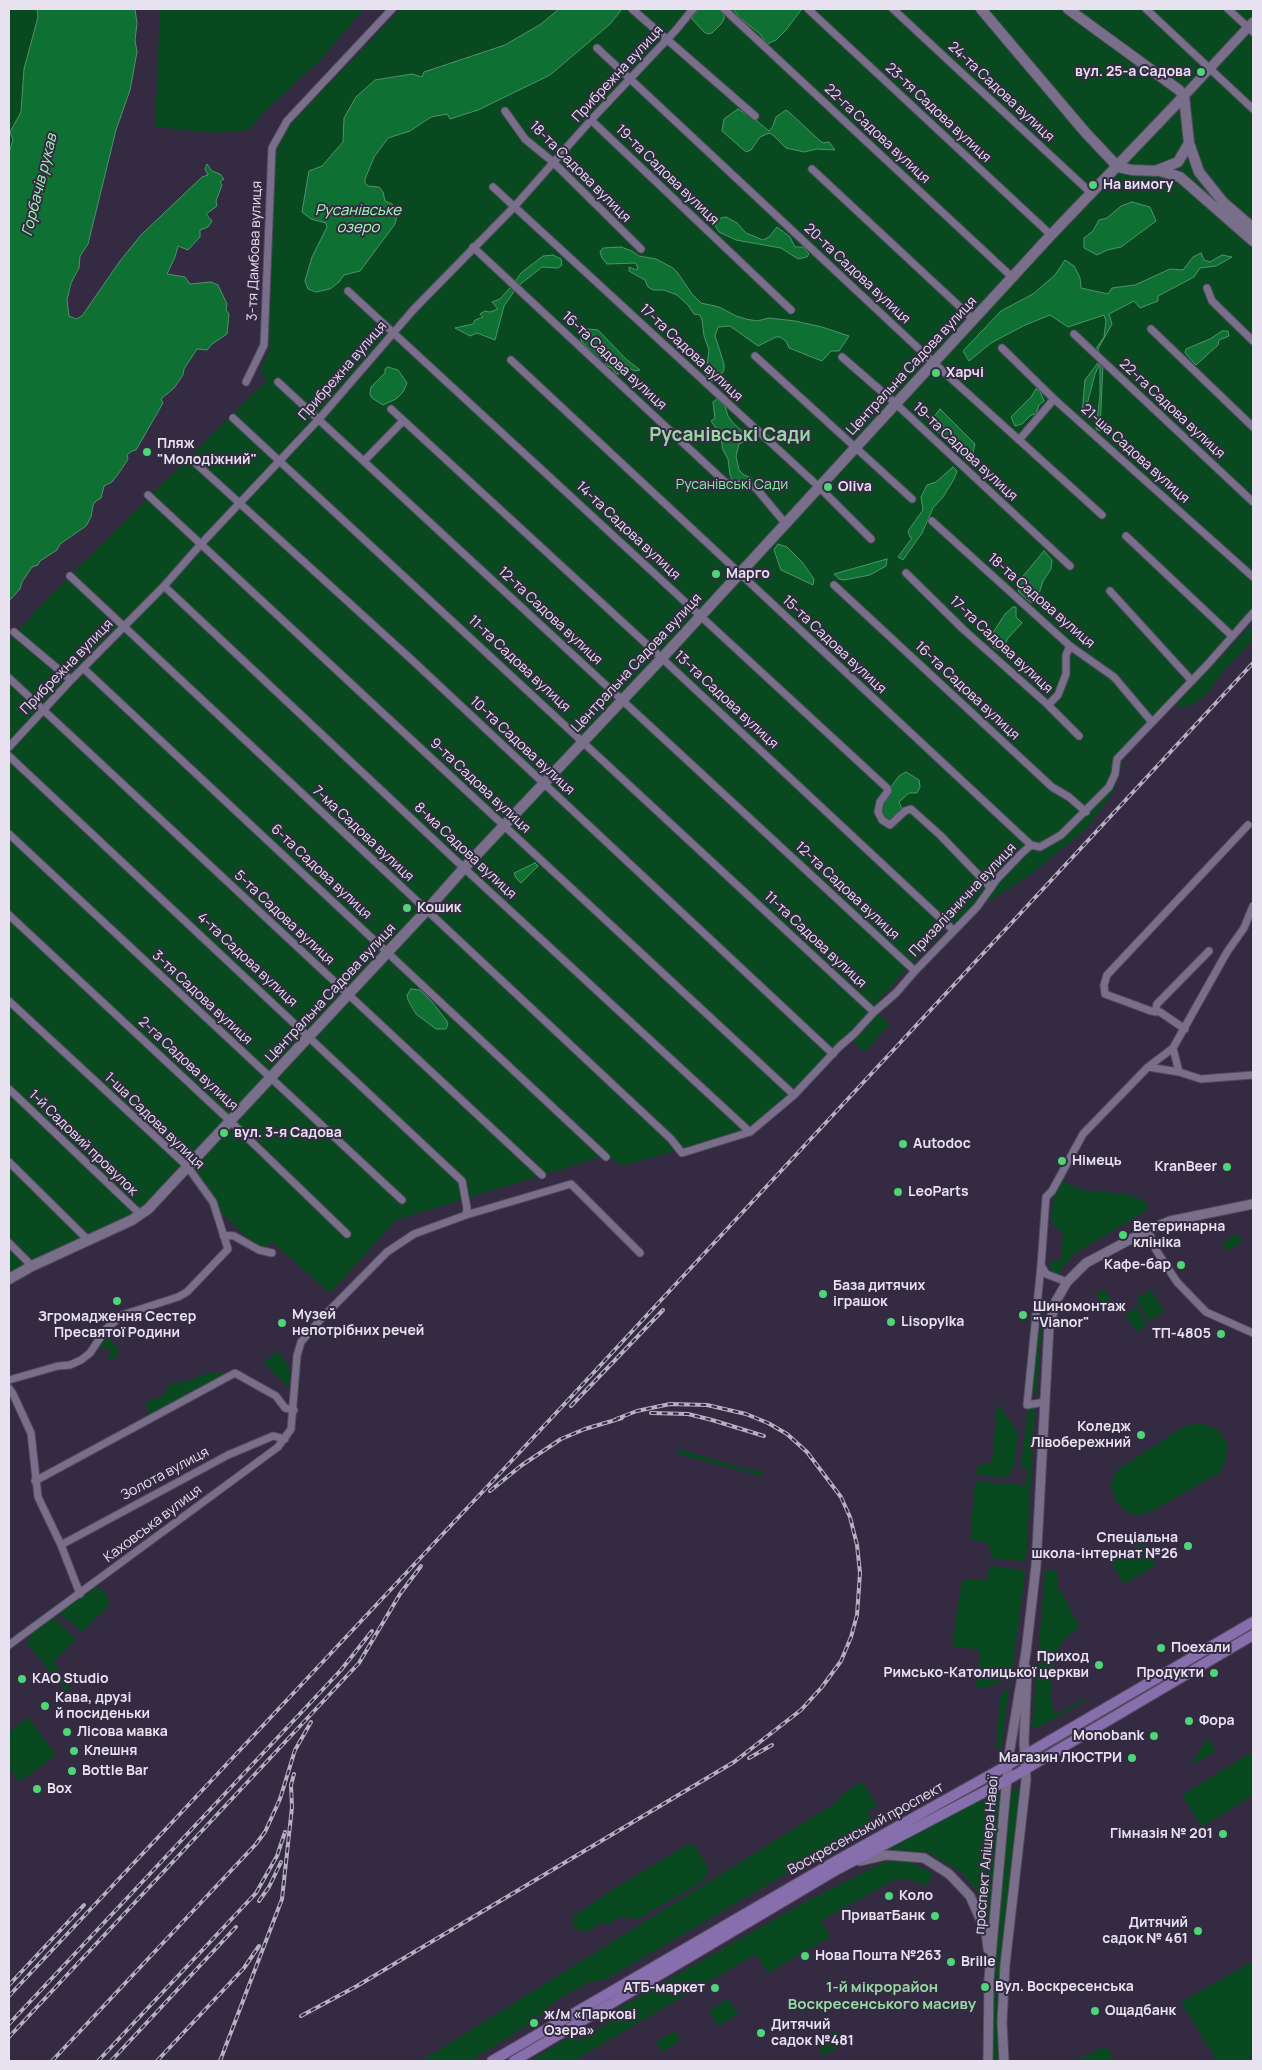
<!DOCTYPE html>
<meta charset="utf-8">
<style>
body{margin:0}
#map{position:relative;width:1262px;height:2070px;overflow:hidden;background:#342b43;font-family:Manrope,sans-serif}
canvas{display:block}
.frame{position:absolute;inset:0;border:10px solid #e7e1f0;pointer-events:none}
</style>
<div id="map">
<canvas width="1262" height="2070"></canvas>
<div class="frame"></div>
</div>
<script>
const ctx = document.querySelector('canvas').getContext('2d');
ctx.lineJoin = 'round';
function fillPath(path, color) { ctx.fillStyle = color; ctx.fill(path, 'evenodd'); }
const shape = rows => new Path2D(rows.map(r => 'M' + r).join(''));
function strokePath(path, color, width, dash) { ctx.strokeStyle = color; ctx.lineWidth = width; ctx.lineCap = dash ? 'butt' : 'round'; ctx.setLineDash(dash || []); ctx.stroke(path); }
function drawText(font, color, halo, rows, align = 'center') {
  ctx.font = font + ' Manrope,sans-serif'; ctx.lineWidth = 4; ctx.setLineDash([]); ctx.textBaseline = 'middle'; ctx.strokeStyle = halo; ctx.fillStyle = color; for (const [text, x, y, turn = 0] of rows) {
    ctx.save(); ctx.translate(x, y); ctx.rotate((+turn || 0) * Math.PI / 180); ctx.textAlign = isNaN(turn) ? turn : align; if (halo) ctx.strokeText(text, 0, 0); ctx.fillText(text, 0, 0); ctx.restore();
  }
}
fillPath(shape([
 [9,9,37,9,38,17,24,69,21,112,10,132,13,140,9,153],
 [160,9,364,9,320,60,264,112,249,130,214,133,155,127],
 [401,9,1253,9,1253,612,1125,755,1114,791,1086,829,1030,875,949,926,909,966,853,1030,791,1092,751,1128,742,1133,621,1166,608,1155,396,1220,330,1293,272,1242,265,1248,258,1247,222,1214,209,1188,185,1163,141,1211,9,1276,9,641,40,606,267,380,260,370,269,350,274,166,278,145,286,128],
 [1253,623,1253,637,1249,644,1224,670,1207,694,1195,703,1178,709,1178,701],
 [878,1013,890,1024,864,1052,853,1041],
 [1063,1181,1083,1190,1129,1194,1146,1202,1148,1206,1146,1211,1074,1254,1057,1275,1050,1270,1051,1261,1061,1260,1063,1233,1051,1222,1053,1200,1059,1185],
 [1237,1233,1242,1242,1227,1251,1222,1243],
 [1104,1289,1114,1305,1105,1310,1096,1294],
 [1151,1290,1164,1312,1149,1321,1136,1299],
 [1041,1307,1043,1308,1037,1393,1035,1394,1032,1391],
 [1137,1307,1147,1325,1136,1332,1125,1314],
 [106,1334,119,1351,116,1358,110,1361,108,1357,111,1351,106,1347,103,1350,101,1349,100,1346,100,1342],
 [278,1351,290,1368,289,1388,264,1362],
 [222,1372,226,1375,211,1383,203,1384,204,1387,201,1390,188,1392,184,1395,185,1399,169,1407,164,1407,155,1415,150,1415,145,1406,150,1400,161,1398,171,1383,184,1382,209,1373],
 [997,1403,1018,1432,1014,1467,1010,1474,1005,1477,978,1476,976,1474,977,1466,992,1462],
 [1031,1407,1035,1410,1026,1558,1025,1561,994,1559,989,1552,990,1544,970,1539,975,1481,1025,1485,1028,1470,1021,1466,1028,1409],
 [1199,1423,1216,1428,1227,1444,1226,1461,1219,1473,1152,1511,1139,1515,1127,1512,1122,1508,1115,1499,1112,1489,1112,1480,1118,1469,1185,1426],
 [680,1447,682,1450,753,1471,754,1469,762,1471,761,1476,678,1454],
 [1142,1543,1156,1565,1124,1584,1111,1562],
 [992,1566,1023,1570,1025,1574,1015,1647,1011,1676,988,1687,976,1687,980,1650,952,1646,961,1584,964,1580,987,1579,989,1568],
 [1047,1570,1058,1571,1058,1590,1062,1593,1079,1626,1078,1629,1064,1639,1056,1653,1050,1696,1055,1715,1080,1701,1082,1698,1085,1701,1036,1729,1032,1726,1045,1572],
 [98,1586,106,1594,110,1604,82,1632,61,1615,60,1611],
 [53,1617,76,1639,53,1662,71,1688,67,1692,26,1642,31,1638,33,1629,49,1618],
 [1007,1687,1009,1688,1001,1748,996,1749,1000,1697],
 [28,1717,56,1755,19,1782,9,1768,9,1732],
 [1208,1738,1216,1751,1190,1766],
 [1252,1752,1253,1754,1253,1795,1202,1827,1182,1795],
 [862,1782,877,1805,868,1811,872,1821,913,1798,914,1799,605,1980,589,1982,557,2000,534,2021,470,2061,421,2061,832,1805,851,1788],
 [1019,1787,1021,1788,1002,1964,1000,2061,991,2061,989,2012,1011,1792],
 [1003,1788,991,1927,977,1892,961,1872,927,1852,900,1850,879,1852],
 [693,1844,708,1867,706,1878,689,1890,637,1919,619,1917,609,1925,600,1923,587,1932,572,1927,574,1916,612,1890,685,1846],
 [886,1861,910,1862,933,1873,926,1886,912,1880,895,1879,821,1921,830,1937,768,1973,756,1954,573,2061,529,2061,570,2037,580,2040,613,2020,616,2010,671,1978,801,1904],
 [1253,1961,1253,2061,1217,2061,1181,2002],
 [728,1999,738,2014,718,2026,709,2011],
 [836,2030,844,2044,823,2056,816,2042],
 [675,2031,680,2041,662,2052,656,2042],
 [1106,2046,1115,2061,1076,2061]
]), '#094920');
const water = shape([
 [37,9,135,9,137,23,135,40,137,52,130,90,116,130,88,244,80,256,79,268,71,283,67,300,69,316,76,319,82,316,120,261,141,235,202,177,208,175,205,169,207,164,212,171,220,174,224,179,220,182,222,185,216,201,217,206,206,214,212,221,208,227,200,230,200,237,188,250,178,246,175,257,167,274,185,277,190,284,211,282,218,285,227,304,226,310,229,314,227,334,212,344,207,350,197,349,184,369,183,375,174,388,161,399,163,403,136,450,132,451,127,455,128,459,121,470,112,482,104,486,101,498,96,501,93,505,91,517,86,526,60,544,57,550,40,561,38,565,32,567,22,582,20,589,9,601,9,153,13,140,10,132,21,112,24,69,38,17,37,9],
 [559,9,622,9,610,24,550,75,478,110,450,119,447,114,431,117,410,131,388,138,374,157,365,179,365,183,368,186,379,187,383,192,385,201,392,204,398,211,395,224,360,271,344,275,339,282,330,289,316,292,308,289,305,281,312,257,327,227,326,223,311,219,302,212,309,171,322,166,343,142,344,118,356,97,375,80,412,74,422,77,424,72,505,45,541,24,559,9],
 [700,9,721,9,724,12,724,19,721,24,712,33,708,34,704,32,692,19,692,16,700,9],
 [733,9,800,9,801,10,786,30,776,40,767,44,760,34,739,17,733,9],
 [738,109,752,117,769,131,773,126,776,117,786,110,789,112,819,140,823,143,829,142,835,150,817,149,804,152,786,148,773,135,769,133,760,137,751,150,746,152,722,131,724,119,738,109],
 [1132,202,1150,207,1156,221,1121,247,1107,250,1097,255,1084,248,1084,238,1093,231,1099,220,1107,218,1121,206,1132,202],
 [726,217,737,223,746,233,763,240,769,237,777,227,790,237,795,247,803,247,809,254,807,257,798,259,781,248,736,240,719,232,714,224,721,218,726,217],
 [621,247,632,251,639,256,656,259,673,268,677,272,692,294,701,303,719,307,736,316,746,319,757,321,769,318,795,321,822,327,849,336,839,351,831,351,822,361,789,348,786,341,780,337,776,337,758,346,730,326,718,327,715,336,724,364,724,370,718,379,713,381,708,379,706,374,709,350,704,336,702,320,700,315,694,314,688,305,677,295,664,290,653,290,648,287,645,280,629,271,629,267,636,270,638,269,636,263,607,264,602,258,600,252,603,248,621,247],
 [1201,253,1204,260,1210,262,1222,255,1232,257,1216,266,1200,268,1194,277,1158,296,1158,301,1140,308,1134,301,1109,314,1112,324,1098,349,1103,363,1100,431,1096,429,1100,395,1100,363,1095,374,1084,416,1082,414,1085,380,1100,360,1095,350,1104,337,1106,321,1104,315,1068,327,1050,315,1025,325,991,343,969,361,963,351,1001,311,1033,294,1055,275,1065,260,1074,266,1080,278,1081,288,1108,294,1112,288,1135,285,1170,269,1183,270,1193,257,1201,253],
 [553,255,561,259,562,265,558,268,542,267,518,286,504,306,495,340,477,333,470,336,455,328,473,324,475,320,483,317,480,314,485,311,490,312,498,309,492,302,500,299,515,282,521,273,543,256,553,255],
 [588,329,598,330,626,359,640,370,635,371,631,369,625,369,622,374,616,374,612,368,605,365,607,358,598,359,581,341,581,334,588,329],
 [1222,331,1228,331,1229,336,1219,340,1218,345,1196,365,1185,353,1186,349,1210,339,1222,331],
 [388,367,398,370,407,383,403,392,396,399,383,405,372,398,370,394,371,387,385,373,385,369,388,367],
 [1036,389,1040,391,1044,401,1039,405,1036,414,1031,415,1022,424,1015,426,1011,417,1031,397,1036,389],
 [717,399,725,406,728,416,733,423,751,439,739,444,736,456,739,470,744,475,752,478,750,485,733,480,730,475,728,459,723,450,720,434,711,421,715,418,713,402,717,399],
 [940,409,975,444,971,462,966,460,929,423,940,409],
 [953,467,957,471,954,479,943,497,933,508,922,533,903,560,898,557,912,538,910,537,908,531,923,510,921,497,927,485,936,482,953,467],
 [778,544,787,547,802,562,814,579,813,585,781,570,774,550,778,544],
 [1044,551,1052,560,1051,569,1043,581,1037,600,1031,603,1018,591,1020,585,1018,582,1044,551],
 [887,559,886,566,870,575,844,580,839,579,834,574,887,559],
 [1013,607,1016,607,1016,617,1022,623,1008,638,1006,642,1009,649,1002,652,993,647,989,639,1005,614,1013,607],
 [906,772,919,780,920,787,917,793,909,793,899,802,902,809,888,822,880,811,891,787,899,776,906,772],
 [535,863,538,866,521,883,516,878,514,873,535,863],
 [411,989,420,990,433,1003,446,1020,448,1024,446,1029,436,1029,416,1014,408,1000,407,995,411,989]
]);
fillPath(water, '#0f7033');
strokePath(water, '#50926c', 1);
const minor = shape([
 [632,9,755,116],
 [724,9,1013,278],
 [808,9,1051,235],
 [893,9,1091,193],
 [1146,9,1253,109],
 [1228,9,1253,32],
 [597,48,934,363,1102,515],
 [505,111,525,139,553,162,641,249],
 [591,120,791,310],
 [812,169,974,320],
 [493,187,819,487,871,539],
 [473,247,725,482,755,487,785,523],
 [1207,288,1212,301,1253,341],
 [348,291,887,788,888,791,880,802,878,812,882,820,890,825,905,811,911,809,940,835,991,888],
 [1151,329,1253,427],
 [1074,334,1253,502],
 [1002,348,1054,399,1253,577],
 [755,356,912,499],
 [842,357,895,403,1070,566],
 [511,360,1031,845],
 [246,382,264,345,272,148,287,121,392,9],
 [278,382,915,971],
 [391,409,667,663,953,930],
 [233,418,874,1012],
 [1019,440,1054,399],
 [191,459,412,660,833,1054],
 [364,461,403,421],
 [148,495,794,1095],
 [932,521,1070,646,1114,677,1152,722],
 [1126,536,1232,636],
 [906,573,964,630,1048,705,1079,736],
 [70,576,671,1139,682,1153,750,1132,794,1095,840,1046,854,1034,874,1012,896,993,915,971,977,907,997,879,1021,854,1031,845,1040,847,1061,835,1109,787,1115,774,1117,759,1207,665,1253,613],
 [834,585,1052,787,1069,797,1086,812],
 [164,586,464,868,750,1132],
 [1110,591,1192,681],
 [14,632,71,680],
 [83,668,606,1157],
 [9,678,542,1175],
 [1048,705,1058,695,1066,674,1066,655,1070,646],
 [9,747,71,680,164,586,201,544,319,419,414,309,514,207,591,120,676,30,693,9],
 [9,756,462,1181,467,1208,466,1215],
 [9,834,402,1200],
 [9,915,229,1120,347,1234],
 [9,1001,187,1166,213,1202,228,1249,187,1292,178,1297,122,1315,106,1329,90,1353,81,1360,70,1365,58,1366,9,1380],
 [1155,1012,1157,1004,1209,951],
 [1185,1029,1160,1012,1151,1011,1105,994,1104,985,1107,975,1248,825],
 [1173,1048,1179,1072],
 [1148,1067,1179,1072,1201,1079,1253,1075],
 [9,1089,140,1214],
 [9,1162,89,1241],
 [1148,1230,1156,1250,1177,1282,1206,1312,1253,1333],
 [223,1235,234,1236,259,1250,272,1253],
 [9,1243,32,1266],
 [1041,1265,1027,1405,1045,1402],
 [1067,1282,1046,1274,1041,1265,1046,1197,1052,1191,1083,1134,1148,1067,1173,1048,1227,952,1244,928,1253,906],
 [9,1388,13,1394,31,1433,38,1497,61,1545,80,1594],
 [35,1481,235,1373,276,1396,285,1408,294,1410],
 [61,1545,228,1455,273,1436,285,1439],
 [9,1645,278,1447,291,1429,297,1356,301,1342,321,1319,387,1252,414,1234,466,1215,571,1184,640,1253]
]);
const tertiary = shape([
 [1184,96,1253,22],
 [860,1861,886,1855,924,1858,949,1874,970,1896,986,1932,988,1949],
 [988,2061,989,1979,1009,1755,1026,1652,1036,1566,1049,1326,1056,1301,1067,1282,1086,1263,1148,1230,1170,1221,1253,1204],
 [1004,2061,1002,2022,1005,1965,1026,1780,1024,1741,1027,1669]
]);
const secondary = shape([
 [981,9,1085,132,1118,167,1132,170,1160,171,1180,177,1253,241],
 [1068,9,1179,90,1184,96,1189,143,1199,172,1223,202,1253,228],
 [1158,170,1178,162,1189,143],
 [9,1279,32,1266,132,1220,148,1209,426,911,464,868,662,658,1051,235,1184,96]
]);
const primary = shape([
 [492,2061,836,1861,1008,1765,1253,1622],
 [514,2061,836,1870,1007,1780,1253,1635]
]);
strokePath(minor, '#51495d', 9);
strokePath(tertiary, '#51495d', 11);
strokePath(secondary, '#51495d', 12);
strokePath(primary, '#51495d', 12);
strokePath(minor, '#796f8a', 7);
strokePath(tertiary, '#796f8a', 9);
strokePath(secondary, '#796f8a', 10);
strokePath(primary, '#876eac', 10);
const rail = shape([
 [571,1406,663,1310],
 [651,1413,688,1414,712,1420,764,1436],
 [490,1491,522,1465,561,1439,585,1429,622,1418],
 [749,1758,772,1745],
 [259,1901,269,1887,281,1862],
 [9,1985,84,1905],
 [9,1996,517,1455,1253,663],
 [301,2016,357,1986,734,1762,801,1710,822,1687,841,1661,851,1637,857,1615,860,1573,857,1545,850,1517,841,1497,807,1452,787,1434,768,1423,746,1414,707,1405,670,1404,637,1411,616,1419],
 [9,2024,341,1670,372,1631],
 [9,2037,359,1663,400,1594,421,1566],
 [52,2061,256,1844,265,1832,280,1799,295,1750,311,1722],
 [98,2061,256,1893,277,1856,285,1832],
 [111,2061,236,1927],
 [157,2061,244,1968,259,1946],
 [220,2061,282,1899,292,1807,291,1785,294,1774]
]);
strokePath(rail, '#b7b0c2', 4);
strokePath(rail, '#342b43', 2, [5.5]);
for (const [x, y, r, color] of [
 [1201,72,5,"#4ed676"],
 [1093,185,5,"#4ed676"],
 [936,373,5,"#4ed676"],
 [147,452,5,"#4ed676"],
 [828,487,5,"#4ed676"],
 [716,574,5,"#4ed676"],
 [407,908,5,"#4ed676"],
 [224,1133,5,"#4ed676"],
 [903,1144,5,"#4ed676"],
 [1062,1161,5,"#4ed676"],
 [1227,1167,5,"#4ed676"],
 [898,1192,5,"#4ed676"],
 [1123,1235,5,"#4ed676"],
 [1181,1265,5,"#4ed676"],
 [823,1294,5,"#4ed676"],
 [117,1301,5,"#4ed676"],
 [1023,1315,5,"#4ed676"],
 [891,1322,5,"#4ed676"],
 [282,1323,5,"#4ed676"],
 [1221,1334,5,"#4ed676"],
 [1141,1435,5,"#4ed676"],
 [1188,1546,5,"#4ed676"],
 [1161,1648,5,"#4ed676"],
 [1099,1665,5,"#4ed676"],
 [1214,1673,5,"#4ed676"],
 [22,1679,5,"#4ed676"],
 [45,1706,5,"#4ed676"],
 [1189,1721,5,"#4ed676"],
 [67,1732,5,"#4ed676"],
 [1154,1736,5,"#4ed676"],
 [74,1751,5,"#4ed676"],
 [1132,1758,5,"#4ed676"],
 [72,1771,5,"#4ed676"],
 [37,1789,5,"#4ed676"],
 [1223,1834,5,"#4ed676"],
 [889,1896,5,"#4ed676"],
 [935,1916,5,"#4ed676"],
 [1198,1931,5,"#4ed676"],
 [805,1956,5,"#4ed676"],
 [951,1962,5,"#4ed676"],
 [985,1987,5,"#4ed676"],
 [715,1988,5,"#4ed676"],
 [1095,2011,5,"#4ed676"],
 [534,2023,5,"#4ed676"],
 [761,2033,5,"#4ed676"]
]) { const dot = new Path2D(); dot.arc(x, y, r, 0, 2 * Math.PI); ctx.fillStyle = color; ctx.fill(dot); strokePath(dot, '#342b43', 2); }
drawText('bold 14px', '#e7e1f0', '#342b43', [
 ["вул. 25-а Садова",1191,72,"right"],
 ["На вимогу",1103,185],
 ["Харчі",946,373],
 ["Пляж",157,444],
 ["\"Молодіжний\"",157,460],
 ["Oliva",838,487],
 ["Марго",726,574],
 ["Кошик",417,908],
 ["вул. 3-я Садова",234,1133],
 ["Autodoc",913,1144],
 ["Німець",1072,1161],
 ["KranBeer",1217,1167,"right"],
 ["LeoParts",908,1192],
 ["Ветеринарна",1133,1227],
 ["клініка",1133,1243],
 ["Кафе-бар",1171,1265,"right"],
 ["База дитячих",833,1286],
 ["іграшок",833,1302],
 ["Шиномонтаж",1033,1307],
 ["\"Vianor\"",1033,1323],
 ["Музей",292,1315],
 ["непотрібних речей",292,1331],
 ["Згромадження Сестер",117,1317,"center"],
 ["Пресвятої Родини",117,1333,"center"],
 ["Lisopylka",901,1322],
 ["ТП-4805",1211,1334,"right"],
 ["Коледж",1131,1427,"right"],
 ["Лівобережний",1131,1443,"right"],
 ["Спеціальна",1178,1538,"right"],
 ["школа-інтернат №26",1178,1554,"right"],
 ["Поехали",1171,1648],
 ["Приход",1089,1657,"right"],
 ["Римсько-Католицької церкви",1089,1673,"right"],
 ["Продукти",1204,1673,"right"],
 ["KAO Studio",32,1679],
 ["Кава, друзі",55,1698],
 ["й посиденьки",55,1714],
 ["Фора",1199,1721],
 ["Лісова мавка",77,1732],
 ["Monobank",1144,1736,"right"],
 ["Клешня",84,1751],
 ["Магазин ЛЮСТРИ",1122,1758,"right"],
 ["Bottle Bar",82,1771],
 ["Box",47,1789],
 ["Гімназія № 201",1213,1834,"right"],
 ["Коло",899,1896],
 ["ПриватБанк",925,1916,"right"],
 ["Дитячий",1188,1923,"right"],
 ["садок № 461",1188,1939,"right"],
 ["Нова Пошта №263",815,1956],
 ["Brille",961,1962],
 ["Вул. Воскресенська",995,1987],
 ["АТБ-маркет",705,1988,"right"],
 ["Ощадбанк",1105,2011],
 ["ж/м «Паркові",544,2015],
 ["Озера»",544,2031],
 ["Дитячий",771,2025],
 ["садок №481",771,2041]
], 'left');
drawText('14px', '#e7e1f0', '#342b43', [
 ["Прибрежна вулиця",618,74,-47],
 ["24-та Садова вулиця",1001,92,43],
 ["23-тя Садова вулиця",938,113,43],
 ["22-га Садова вулиця",877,134,43],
 ["18-та Садова вулиця",580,172,45],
 ["19-та Садова вулиця",667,175,44],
 ["3-тя Дамбова вулиця",255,251,-88],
 ["20-та Садова вулиця",857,274,43],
 ["17-та Садова вулиця",691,353,43],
 ["16-та Садова вулиця",614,361,43],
 ["Центральна Садова вулиця",912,366,-47],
 ["Прибрежна вулиця",343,371,-49],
 ["22-га Садова вулиця",1172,409,43],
 ["19-та Садова вулиця",965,452,43],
 ["21-ша Садова вулиця",1135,454,42],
 ["14-та Садова вулиця",628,531,43],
 ["18-та Садова вулиця",1041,601,41],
 ["12-та Садова вулиця",550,616,43],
 ["15-та Садова вулиця",834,645,43],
 ["17-та Садова вулиця",1001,645,43],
 ["Центральна Садова вулиця",637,663,-47],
 ["11-та Садова вулиця",519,664,43],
 ["Прибрежна вулиця",67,667,-46],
 ["16-та Садова вулиця",967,691,43],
 ["13-та Садова вулиця",726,700,43],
 ["10-та Садова вулиця",522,746,43],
 ["9-та Садова вулиця",480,786,43],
 ["7-ма Садова вулиця",363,834,43],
 ["8-ма Садова вулиця",465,851,43],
 ["6-та Садова вулиця",321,872,43],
 ["12-та Садова вулиця",847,891,43],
 ["Призалізнична вулиця",963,900,-47],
 ["5-та Садова вулиця",284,918,43],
 ["11-та Садова вулиця",815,940,43],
 ["4-та Садова вулиця",247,960,43],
 ["Центральна Садова вулиця",331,993,-47],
 ["3-тя Садова вулиця",202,998,43],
 ["2-га Садова вулиця",188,1064,43],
 ["1-ша Садова вулиця",154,1121,44],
 ["1-й Садовий провулок",83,1143,44],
 ["Золота вулиця",165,1474,-28],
 ["Каховська вулиця",153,1524,-37],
 ["Воскресенський проспект",866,1829,-29],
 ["проспект Алішера Навої",987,1855,-85]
]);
drawText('14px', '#82f19c', '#342b43', [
 ["Русанівські Сади",732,485]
]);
drawText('italic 15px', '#a5fbb6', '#342b43', [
 ["Горбачів рукав",40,185,-76],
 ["Русанівське",358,211],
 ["озеро",358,228]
]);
drawText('bold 15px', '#97d8a3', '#342b43', [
 ["1-й мікрорайон",882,1988],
 ["Воскресенського масиву",882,2005]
]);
drawText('bold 19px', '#97d8a3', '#342b43', [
 ["Русанівські Сади",730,436]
]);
</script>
